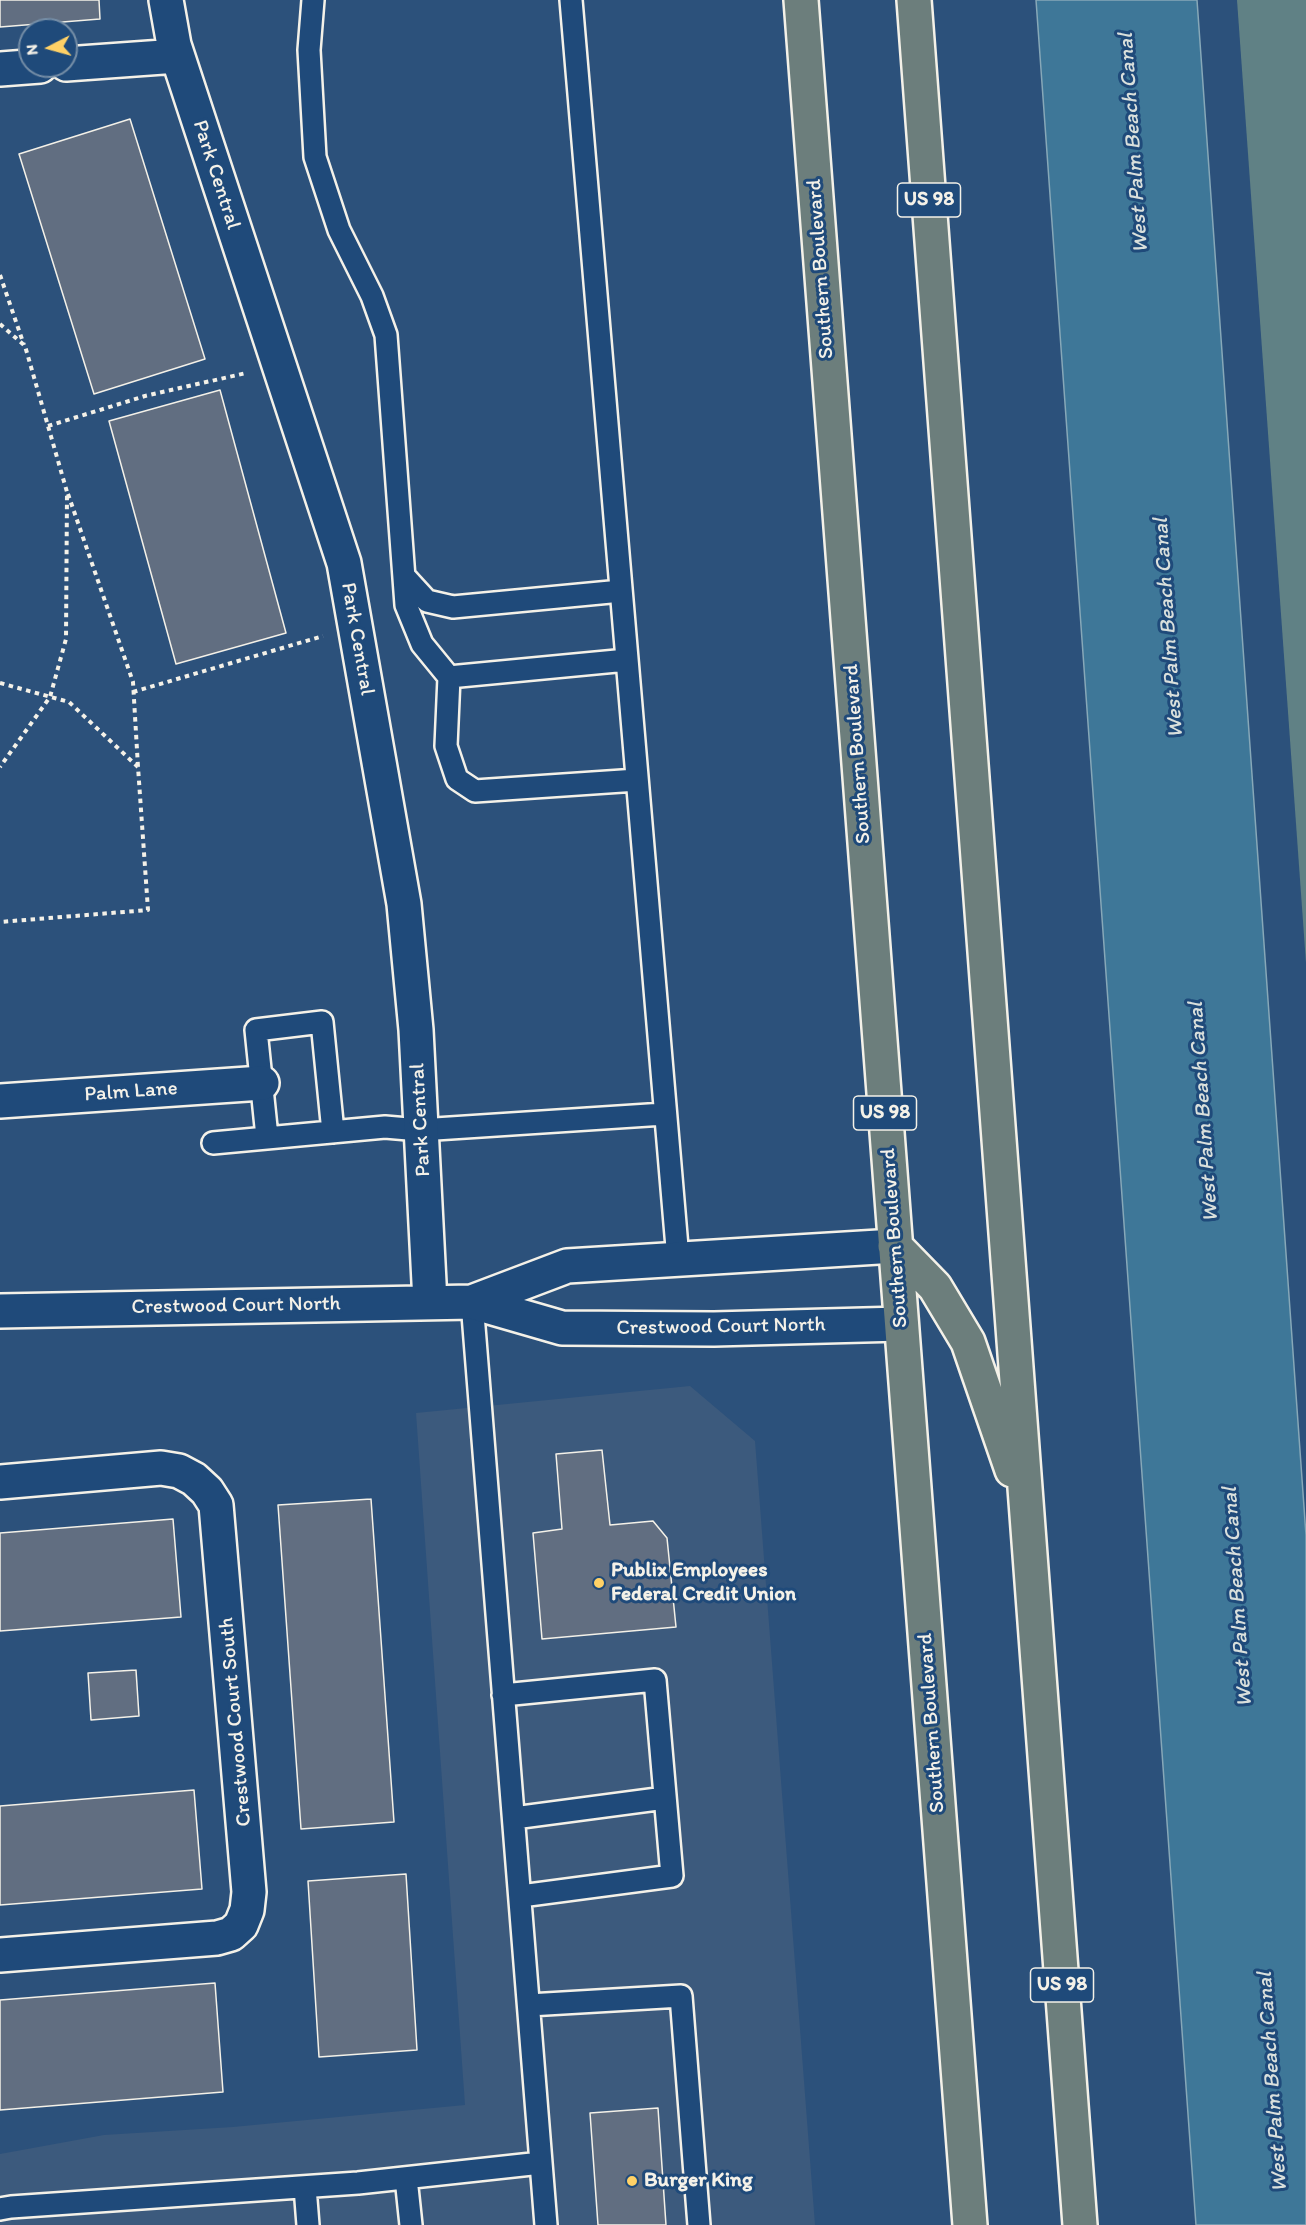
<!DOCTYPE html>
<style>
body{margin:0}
#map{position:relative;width:1306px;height:2225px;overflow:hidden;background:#2c517b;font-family:Itim,sans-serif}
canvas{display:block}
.north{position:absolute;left:18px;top:18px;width:60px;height:60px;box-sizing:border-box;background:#1f4a7a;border:2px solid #748da6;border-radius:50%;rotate:264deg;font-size:16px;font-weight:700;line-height:24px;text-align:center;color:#f4f1e8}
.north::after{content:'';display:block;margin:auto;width:21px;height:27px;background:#ffd166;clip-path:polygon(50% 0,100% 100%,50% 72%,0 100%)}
</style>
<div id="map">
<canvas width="1306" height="2225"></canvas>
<div class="north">N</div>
</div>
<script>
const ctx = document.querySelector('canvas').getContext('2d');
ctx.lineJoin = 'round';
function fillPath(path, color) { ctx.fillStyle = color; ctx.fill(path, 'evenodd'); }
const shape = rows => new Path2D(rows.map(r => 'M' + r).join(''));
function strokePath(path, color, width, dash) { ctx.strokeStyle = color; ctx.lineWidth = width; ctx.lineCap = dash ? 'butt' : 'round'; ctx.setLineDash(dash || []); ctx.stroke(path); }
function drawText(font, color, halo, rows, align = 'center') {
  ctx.font = font + ' Itim,sans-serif'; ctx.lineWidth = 6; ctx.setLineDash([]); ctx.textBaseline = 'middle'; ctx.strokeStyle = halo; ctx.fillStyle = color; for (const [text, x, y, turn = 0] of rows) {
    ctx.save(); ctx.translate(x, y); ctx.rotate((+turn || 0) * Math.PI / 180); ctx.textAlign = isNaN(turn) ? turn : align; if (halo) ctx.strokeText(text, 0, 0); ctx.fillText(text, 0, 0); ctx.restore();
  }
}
fillPath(shape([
 [690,1386,755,1441,815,2225,0,2225,0,2154,104,2135,233,2127,465,2105,416,1413]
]), '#3c5a7d');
fillPath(shape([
 [1237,0,1306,0,1306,963]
]), '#608185');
const water = shape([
 [1036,0,1197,0,1306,1535,1306,2225,1196,2225,1036,0]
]);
fillPath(water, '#3e7798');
strokePath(water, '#87a8b8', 1.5);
const building = shape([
 [0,0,99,0,100,19,0,27,0,0],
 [130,119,205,359,94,394,19,154,130,119],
 [220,390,286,633,176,664,109,421,220,390],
 [602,1450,610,1525,653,1521,667,1538,676,1627,542,1639,533,1533,562,1529,556,1454,602,1450],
 [371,1499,394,1822,301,1829,278,1505,371,1499],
 [173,1519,181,1617,0,1631,0,1533,173,1519],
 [136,1670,139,1716,91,1720,88,1673,136,1670],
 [194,1790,202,1889,0,1905,0,1806,194,1790],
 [406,1874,417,2050,319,2057,308,1881,406,1874],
 [215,1983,223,2092,0,2110,0,2000,215,1983],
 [658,2108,666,2225,598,2225,590,2113,658,2108]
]);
fillPath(building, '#616e81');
strokePath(building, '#f4f1e8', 1.5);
const lane = shape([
 [313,0,309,50,315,157,339,230,372,296,386,335,406,605,422,644,449,677],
 [571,0,678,1259],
 [405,577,427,601,453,607,621,591],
 [627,660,449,677,446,746,457,779,475,791,637,780],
 [267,1137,256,1030,322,1022,333,1132],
 [213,1143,385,1127,420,1130,664,1114],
 [472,1302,546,2225],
 [503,1695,655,1680,672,1876,521,1896],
 [514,1818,665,1798],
 [529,2005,681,1996,699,2225],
 [406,2178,411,2225],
 [305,2187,308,2225],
 [0,2209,11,2207,358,2183,541,2163]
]);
const street = shape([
 [166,0,174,45,344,563,404,904,416,1030,430,1302],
 [66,64,177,56],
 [0,69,40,66],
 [0,1101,262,1083],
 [472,1302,567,1266,895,1246],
 [0,1311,472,1302,562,1328,714,1329,901,1324],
 [0,1482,161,1468,179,1471,194,1479,207,1491,216,1505,249,1892,247,1910,241,1925,231,1934,217,1938,0,1955]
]);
const highway = shape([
 [801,0,970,2225],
 [914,0,1080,2225],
 [895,1246,935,1287,968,1342,1012,1470]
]);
strokePath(lane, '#f4f1e8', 26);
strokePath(street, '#f4f1e8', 38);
strokePath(highway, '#f4f1e8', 38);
strokePath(shape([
 [0,275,24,345],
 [0,324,25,346,67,492,66,639,50,697,0,767],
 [48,426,145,396,246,373],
 [68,494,133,682,138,767],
 [0,683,69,702,138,767,148,910,0,922],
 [133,692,323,636]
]), '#f4f1e8', 4, [4.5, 4.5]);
strokePath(lane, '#1f4a7a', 21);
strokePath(street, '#1f4a7a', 33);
strokePath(highway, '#6c7e7c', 33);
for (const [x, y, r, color] of [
 [599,1583,6,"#ffd166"],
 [632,2181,6,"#ffd166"]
]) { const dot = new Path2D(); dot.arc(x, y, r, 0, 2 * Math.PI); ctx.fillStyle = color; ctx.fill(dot); strokePath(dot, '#1f4a7a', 2); }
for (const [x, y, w] of [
 [929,200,63],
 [885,1113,63],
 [1062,1985,63]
]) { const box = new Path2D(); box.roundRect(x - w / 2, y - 17, w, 34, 4.5); ctx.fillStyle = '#1f4a7a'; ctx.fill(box); strokePath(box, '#f4f1e8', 1.5); }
drawText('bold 20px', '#f4f1e8', null, [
 ["US 98",929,200],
 ["US 98",885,1113],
 ["US 98",1062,1985]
]);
drawText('21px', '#f4f1e8', '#1f4a7a', [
 ["Park Central",216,175,72],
 ["Southern Boulevard",821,269,-94],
 ["Park Central",357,639,80],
 ["Southern Boulevard",858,754,-94],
 ["Palm Lane",131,1092,-4],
 ["Park Central",421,1120,-93],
 ["Southern Boulevard",895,1238,-94],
 ["Crestwood Court North",236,1306,-1],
 ["Crestwood Court North",721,1327,-1],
 ["Crestwood Court South",236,1722,-95],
 ["Southern Boulevard",932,1723,-94]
]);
drawText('bold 21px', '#f4f1e8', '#1f4a7a', [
 ["Publix Employees",611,1571],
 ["Federal Credit Union",611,1595],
 ["Burger King",644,2181]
], 'left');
drawText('italic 22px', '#d9dfdc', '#1f4a7a', [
 ["West Palm Beach Canal",1134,143,-94],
 ["West Palm Beach Canal",1169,628,-94],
 ["West Palm Beach Canal",1204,1112,-94],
 ["West Palm Beach Canal",1238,1597,-94],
 ["West Palm Beach Canal",1273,2082,-94]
]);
</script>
